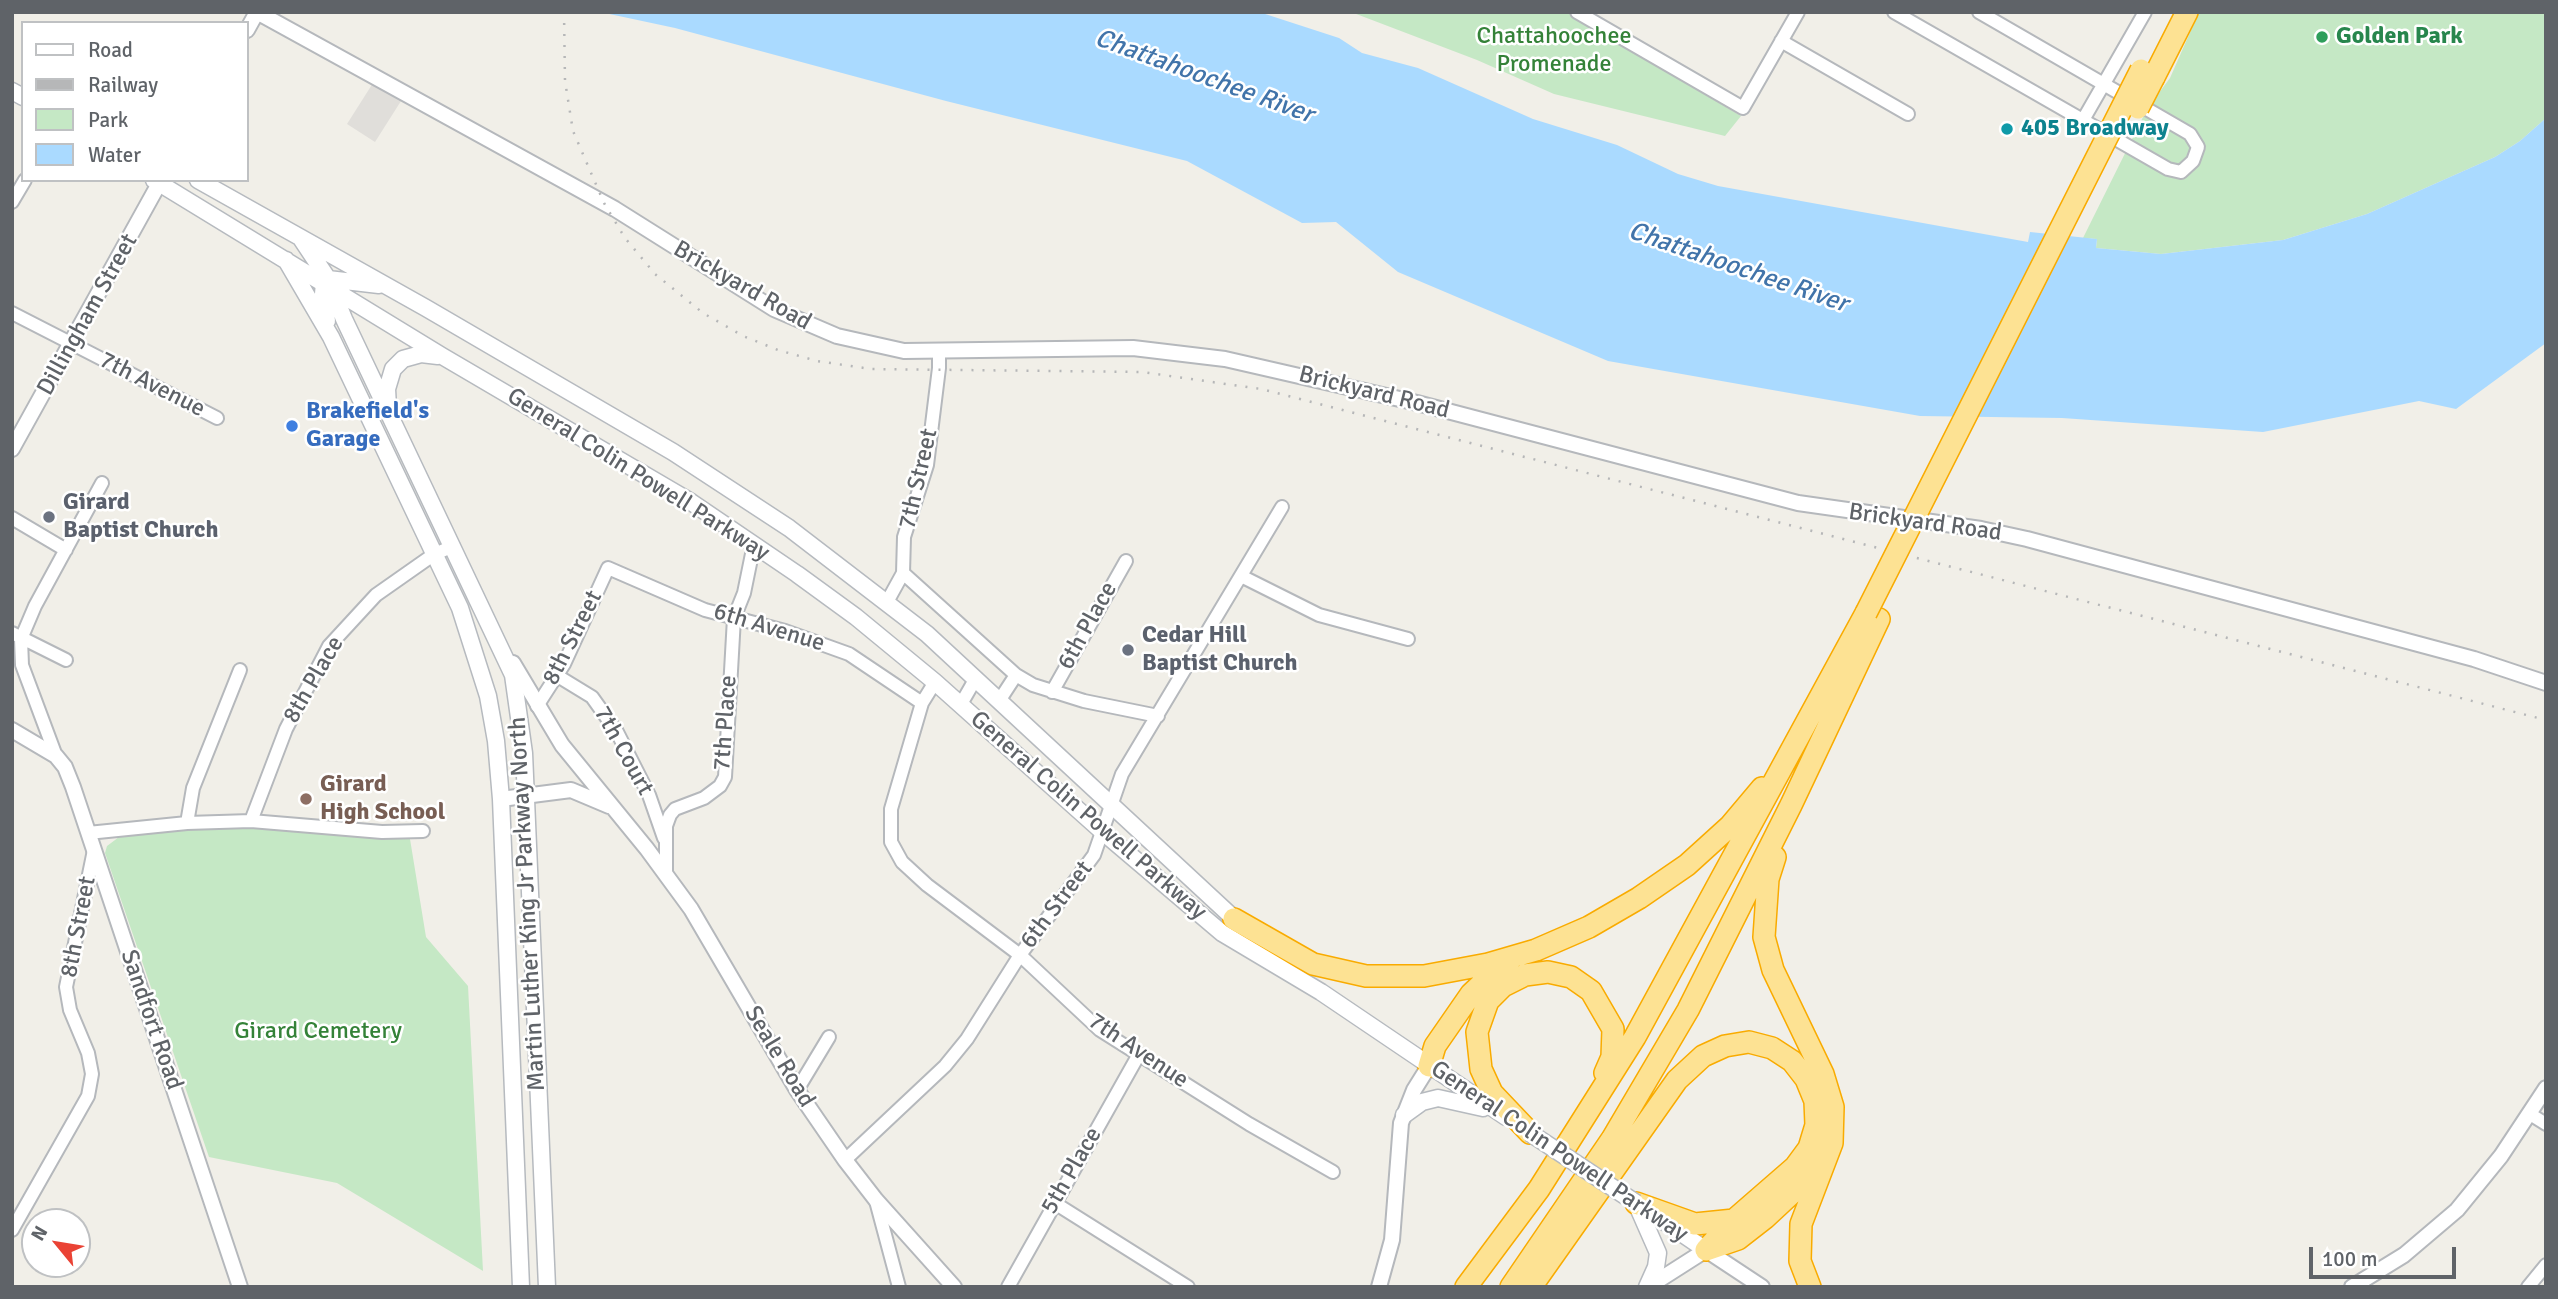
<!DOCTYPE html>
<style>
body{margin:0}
#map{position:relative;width:2558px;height:1299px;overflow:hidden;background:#f1efe8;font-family:Signika,sans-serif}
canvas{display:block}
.frame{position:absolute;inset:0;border:14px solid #5f6368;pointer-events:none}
.legend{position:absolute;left:21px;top:21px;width:228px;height:161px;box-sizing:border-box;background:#fff;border:2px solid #bfc1c3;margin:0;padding:9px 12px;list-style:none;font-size:21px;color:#5f6368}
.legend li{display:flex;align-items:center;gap:14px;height:35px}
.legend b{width:35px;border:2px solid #bfc1c3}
.north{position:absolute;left:21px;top:1208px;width:70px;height:70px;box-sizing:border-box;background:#fff;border:2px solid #bfc1c3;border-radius:50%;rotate:300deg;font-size:19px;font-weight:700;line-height:28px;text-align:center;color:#5f6368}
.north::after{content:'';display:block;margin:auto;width:24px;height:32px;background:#ea4335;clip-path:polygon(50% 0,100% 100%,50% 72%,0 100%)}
.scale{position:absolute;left:2309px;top:1247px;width:147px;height:32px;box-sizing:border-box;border:4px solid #5f6368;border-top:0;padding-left:9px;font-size:21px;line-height:24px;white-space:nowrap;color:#5f6368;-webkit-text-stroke:5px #fff;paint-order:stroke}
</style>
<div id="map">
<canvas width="2558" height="1299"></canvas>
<div class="frame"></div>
<ul class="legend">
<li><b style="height:9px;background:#fff"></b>Road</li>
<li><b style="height:9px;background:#b6b7b8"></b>Railway</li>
<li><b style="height:19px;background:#c5e8c5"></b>Park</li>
<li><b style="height:19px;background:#aadaff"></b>Water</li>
</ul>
<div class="north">N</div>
<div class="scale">100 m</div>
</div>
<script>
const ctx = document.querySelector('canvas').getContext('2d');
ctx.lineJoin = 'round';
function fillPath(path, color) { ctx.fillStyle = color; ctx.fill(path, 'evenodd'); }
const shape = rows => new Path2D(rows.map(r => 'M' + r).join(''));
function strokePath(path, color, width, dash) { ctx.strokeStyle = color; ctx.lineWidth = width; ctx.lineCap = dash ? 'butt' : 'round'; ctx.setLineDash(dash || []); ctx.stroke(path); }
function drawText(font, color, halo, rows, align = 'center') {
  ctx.font = font + ' Signika,sans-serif'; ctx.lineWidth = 5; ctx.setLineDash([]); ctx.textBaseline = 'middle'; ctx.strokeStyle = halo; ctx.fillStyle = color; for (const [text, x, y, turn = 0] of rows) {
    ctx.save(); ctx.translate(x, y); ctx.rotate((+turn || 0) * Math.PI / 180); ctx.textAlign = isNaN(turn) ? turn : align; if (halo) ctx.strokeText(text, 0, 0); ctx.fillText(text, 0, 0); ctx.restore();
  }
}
fillPath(shape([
 [373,83,401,101,375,142,347,124]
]), '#e0deda');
fillPath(shape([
 [1351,12,1566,12,1741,116,1725,136,1554,94,1477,60],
 [2199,12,2546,12,2546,118,2520,141,2495,157,2367,214,2283,240,2161,254,2096,248,2097,239,2083,238,2147,109,2170,78],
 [191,828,276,828,410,839,426,937,468,986,483,1271,337,1183,209,1157,105,853,107,846,119,837]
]), '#c5e8c5');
fillPath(shape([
 [600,12,1259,12,1339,38,1362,53,1418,68,1533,119,1617,145,1678,174,1718,186,2028,242,2030,232,2097,239,2096,248,2161,254,2283,240,2367,214,2495,157,2520,141,2546,118,2546,343,2456,409,2419,401,2263,432,2062,418,1920,416,1608,361,1398,272,1336,222,1302,223,1187,161,946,101,675,28]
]), '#aadaff');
const minor = shape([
 [1577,12,1743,108,1798,12],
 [1894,12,2168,169,2181,172,2193,161,2198,147,2190,134,1979,12],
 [1781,41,1908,114],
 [2083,120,2145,12],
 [12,202,25,180],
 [12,313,217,418],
 [12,518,66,550],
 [903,573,1016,675,1033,685,1084,701,1158,716],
 [1241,576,1319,615,1408,639],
 [887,602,903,573,904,537,927,465,939,368,939,353],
 [12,633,66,660],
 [556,675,592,697,617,732,649,795,664,838],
 [935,682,922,703,891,809,891,842,902,862,927,885,1020,955,1100,1030,1249,1124,1333,1172],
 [1052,692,1126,561],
 [999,701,1016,675],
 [961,704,976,678],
 [537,706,564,664,608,568,705,610,785,631,849,654,922,703],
 [56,756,22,665,21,639,35,606,102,483],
 [251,821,286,729,329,646,376,595,433,555,453,546],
 [187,823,193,788,240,670],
 [88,833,187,823,251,821,382,832,423,831],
 [666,874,666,826,670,815,675,809,704,798,720,786,725,777,734,618,744,593,754,544],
 [797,1090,829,1037],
 [2530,1114,2546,1124],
 [845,1160,945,1066,967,1039,1020,955,1094,855,1122,774,1282,507],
 [876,1201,899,1287],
 [1053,1202,1188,1287],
 [12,1230,88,1096,92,1074,88,1053,70,1010,66,987,94,850],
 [1008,1287,1138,1056],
 [2528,1287,2546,1265]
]);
const tertiary = shape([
 [257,12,615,209,774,309,837,336,904,351,1133,348,1225,359,1417,403,1798,503,1981,529,2027,539,2474,659,2546,683],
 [247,30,257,12],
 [12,449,161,180],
 [513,663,562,745,647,849,691,909,797,1090,845,1160,876,1200,954,1287],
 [12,730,56,756,65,767,73,787,240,1287],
 [501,799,571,790,609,806],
 [1379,1287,1392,1240,1401,1123,1414,1090,1429,1066],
 [1648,1287,1706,1250,1762,1287],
 [2352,1287,2404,1255,2457,1210,2501,1156,2546,1088]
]);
const secondary = shape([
 [12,91,23,97],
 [154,180,442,356,691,502,797,574,856,617,935,682,1104,833,1222,933,1321,992,1506,1117],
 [198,180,426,308,673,452,789,528,927,634,1242,926],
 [302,240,328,279,344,319,513,675,524,753,547,1287],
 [286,260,331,337,460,608,488,696,496,741,501,799,521,1287],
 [327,321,323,294,324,283,328,279,379,285],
 [388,407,387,389,393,369,403,359,421,354,438,356],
 [1404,1115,1422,1102,1438,1098,1483,1108],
 [1636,1203,1658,1253,1656,1267,1647,1287],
 [1656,1216,1706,1250]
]);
const motorway = shape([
 [2154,77,2187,12],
 [1775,857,1768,879,1764,937,1773,970,1823,1074,1833,1107,1832,1143,1801,1224,1800,1261,1810,1287],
 [1234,919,1313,964,1366,976,1424,976,1488,964,1536,950,1589,927,1639,898,1687,865,1730,826,1762,788],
 [1429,1066,1435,1046,1471,994,1491,975,1508,966],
 [1530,1133,1492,1093,1481,1069,1477,1032,1488,1001,1503,986,1525,975,1548,972,1571,977,1591,991,1613,1029,1612,1057,1605,1073],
 [1636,1203,1695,1224,1734,1220],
 [1706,1250,1738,1239,1765,1218,1807,1179,1818,1162],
 [1466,1287,1539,1189,1635,1037,1866,613],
 [1511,1287,1612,1139,1688,1010,1791,805,1879,619],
 [1531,1287,1677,1080,1703,1056,1725,1046,1749,1042,1772,1048,1792,1061,1806,1079,1815,1101,1816,1125,1809,1148,1795,1167,1734,1220,1706,1250]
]);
strokePath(minor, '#b5b8bc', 16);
strokePath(tertiary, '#b5b8bc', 18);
strokePath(secondary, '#b6babf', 19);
strokePath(motorway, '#f9ab00', 24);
strokePath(minor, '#fff', 12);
strokePath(tertiary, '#fff', 14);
strokePath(secondary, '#fff', 16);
strokePath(motorway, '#fde293', 21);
strokePath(shape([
 [564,12,565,81,573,131,604,203,625,238,655,274,703,313,743,336,778,350,817,361,871,369,1142,372,1261,389,2546,720]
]), '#b6b7b8', 2.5, [2, 9]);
const secondaryBridge = shape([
 [1530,1133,1636,1203]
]);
const motorwayBridge = shape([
 [2138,108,2154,77],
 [1866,613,2141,70]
]);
strokePath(secondaryBridge, '#b6babf', 19, []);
strokePath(motorwayBridge, '#f9ab00', 24, []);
strokePath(secondaryBridge, '#fff', 16);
strokePath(motorwayBridge, '#fde293', 21);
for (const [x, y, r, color] of [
 [2322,37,7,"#2e9e5b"],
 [2007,129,7,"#0f9aa8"],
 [292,426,7,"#3f7fe0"],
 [49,517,7,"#6b7280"],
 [1128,650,7,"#6b7280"],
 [306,799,7,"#8d6e63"]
]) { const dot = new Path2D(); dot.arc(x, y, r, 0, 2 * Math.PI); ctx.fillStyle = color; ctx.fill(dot); strokePath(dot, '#fff', 2.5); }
drawText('24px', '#348238', '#fff', [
 ["Chattahoochee",1554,37],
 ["Promenade",1554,65],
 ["Girard Cemetery",318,1032]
]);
drawText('bold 24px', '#27864d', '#fff', [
 ["Golden Park",2336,37]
], 'left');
drawText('bold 24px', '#0d838f', '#fff', [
 ["405 Broadway",2021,129]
], 'left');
drawText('24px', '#5f6368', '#fff', [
 ["Brickyard Road",742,286,30],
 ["Dillingham Street",88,315,-61],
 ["7th Avenue",152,385,27],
 ["Brickyard Road",1374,393,14],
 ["General Colin Powell Parkway",638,475,32],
 ["7th Street",919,479,-77],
 ["Brickyard Road",1925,523,8],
 ["6th Place",1088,626,-61],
 ["6th Avenue",769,628,17],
 ["8th Street",573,638,-63],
 ["8th Place",314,680,-60],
 ["7th Place",726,723,-86],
 ["7th Court",623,751,61],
 ["General Colin Powell Parkway",1088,816,41],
 ["Martin Luther King Jr Parkway North",528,904,-93],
 ["6th Street",1057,905,-53],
 ["8th Street",79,927,-79],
 ["Sandfort Road",151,1020,71],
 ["7th Avenue",1138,1051,34],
 ["Seale Road",779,1057,59],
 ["General Colin Powell Parkway",1559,1152,34],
 ["5th Place",1072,1171,-60]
]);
drawText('bold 24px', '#366cbe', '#fff', [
 ["Brakefield's",306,412],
 ["Garage",306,440]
], 'left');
drawText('bold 24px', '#5b616d', '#fff', [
 ["Girard",63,503],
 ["Baptist Church",63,531],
 ["Cedar Hill",1142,636],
 ["Baptist Church",1142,664]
], 'left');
drawText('bold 24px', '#785e54', '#fff', [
 ["Girard",320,785],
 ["High School",320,813]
], 'left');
drawText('italic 26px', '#4174aa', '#fff', [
 ["Chattahoochee River",1204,77,20],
 ["Chattahoochee River",1738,268,19]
]);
</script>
